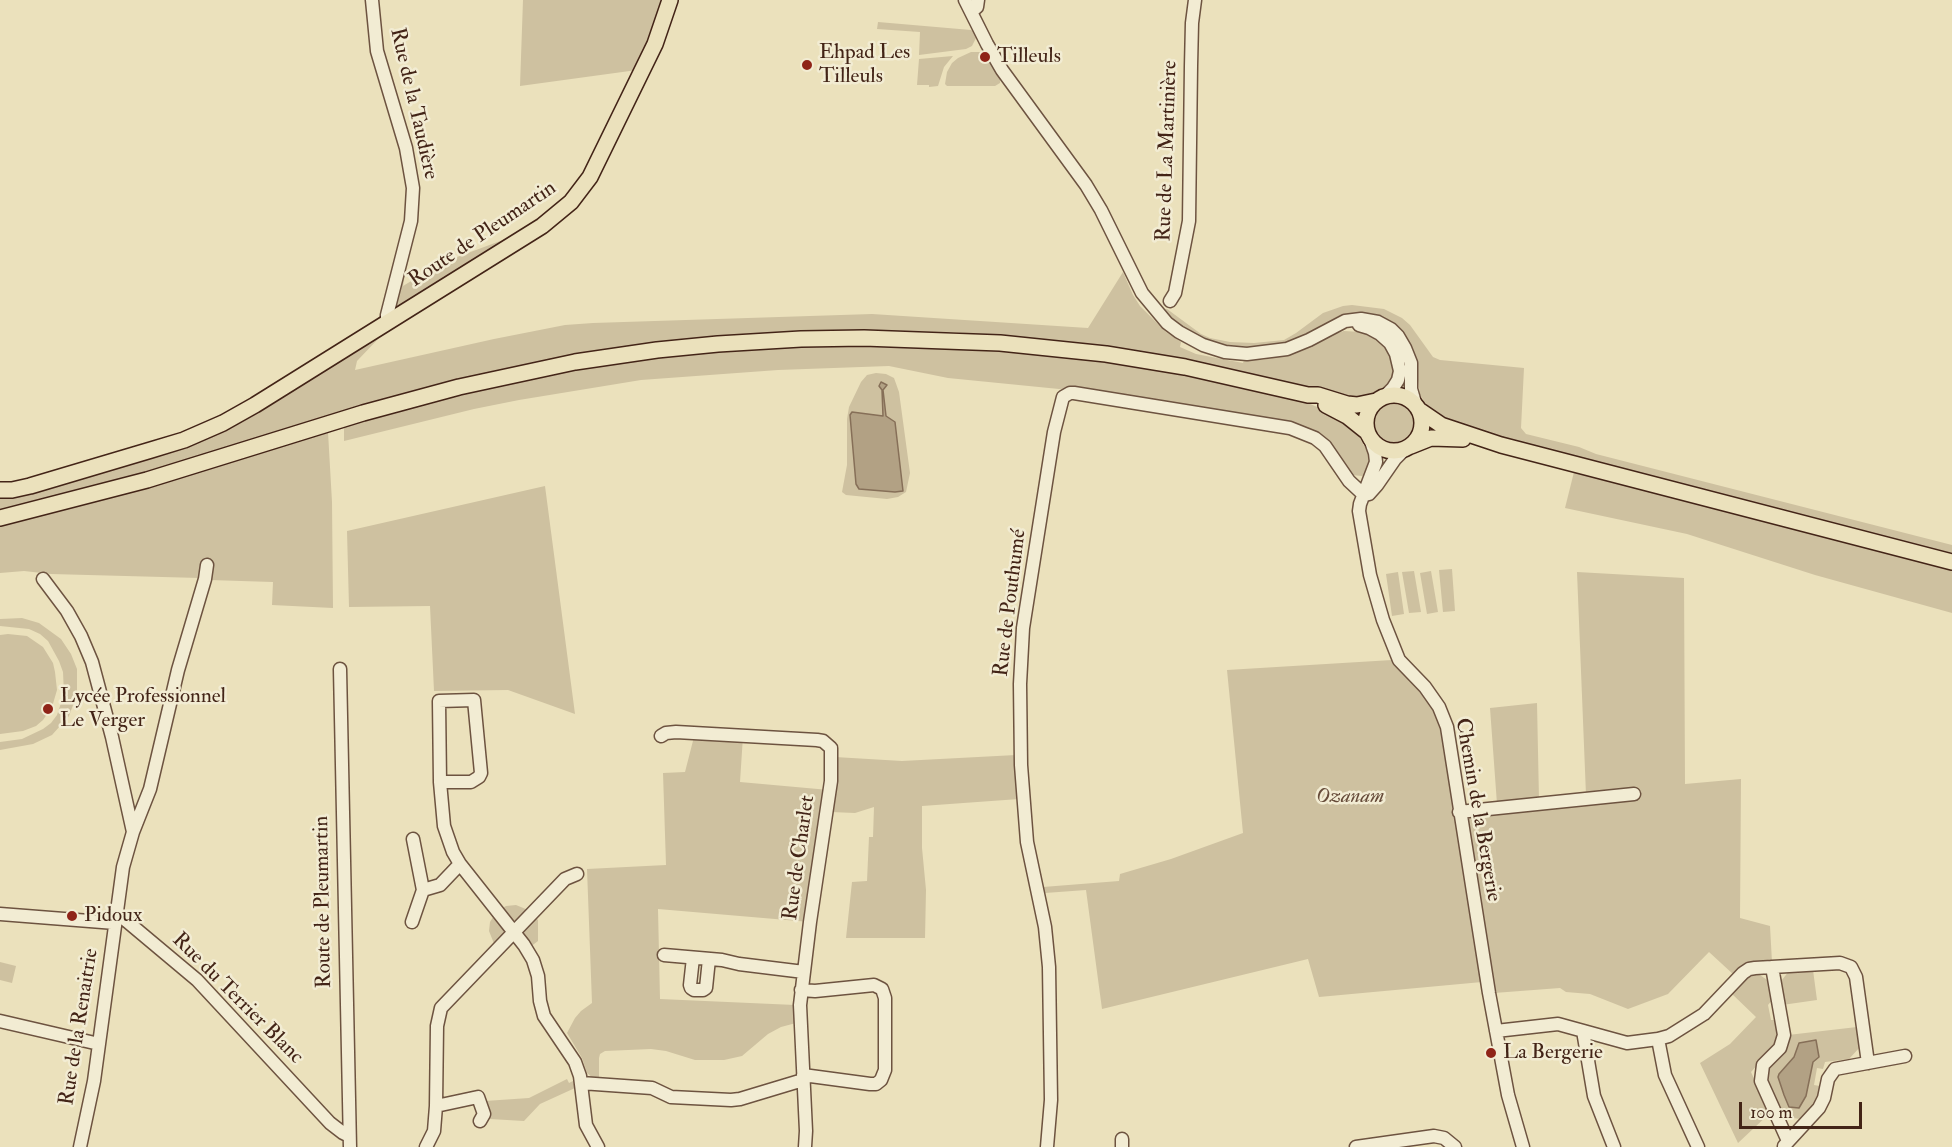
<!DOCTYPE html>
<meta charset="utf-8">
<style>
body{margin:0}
#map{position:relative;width:1952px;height:1147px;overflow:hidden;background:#ebe1bc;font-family:"IM FELL Double Pica",serif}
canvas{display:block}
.scale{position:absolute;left:1739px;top:1102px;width:123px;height:27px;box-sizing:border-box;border:3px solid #432417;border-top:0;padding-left:8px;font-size:18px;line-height:21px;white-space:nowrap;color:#432417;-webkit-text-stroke:4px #f2ecd3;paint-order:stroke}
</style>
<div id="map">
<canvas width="1952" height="1147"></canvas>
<div class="scale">100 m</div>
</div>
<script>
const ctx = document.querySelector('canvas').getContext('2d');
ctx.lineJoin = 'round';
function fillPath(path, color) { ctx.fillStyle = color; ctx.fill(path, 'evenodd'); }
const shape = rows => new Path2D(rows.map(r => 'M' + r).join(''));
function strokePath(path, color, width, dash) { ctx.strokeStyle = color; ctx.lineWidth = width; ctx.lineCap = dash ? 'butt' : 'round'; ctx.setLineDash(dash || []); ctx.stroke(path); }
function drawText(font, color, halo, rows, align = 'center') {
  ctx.font = font + ' "IM FELL Double Pica",serif'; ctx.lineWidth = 5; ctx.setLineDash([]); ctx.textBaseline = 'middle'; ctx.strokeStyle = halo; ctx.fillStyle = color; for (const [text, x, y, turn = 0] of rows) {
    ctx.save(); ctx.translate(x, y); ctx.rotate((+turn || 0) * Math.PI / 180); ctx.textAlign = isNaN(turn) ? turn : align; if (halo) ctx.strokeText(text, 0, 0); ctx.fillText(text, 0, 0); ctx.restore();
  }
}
fillPath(shape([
 [523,0,663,0,637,70,520,86],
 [878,22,971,30,975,32,976,38,972,46,966,49,919,55,920,32,877,29],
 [971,52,981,52,985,55,1000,77,1000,83,995,86,947,86,945,84,947,72,952,63,958,58],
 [953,56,944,67,938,86,929,87,929,85,917,85,919,59],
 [511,237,395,310,393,309,408,255,403,286,441,263],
 [1123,272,1133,295,1140,306,1166,332,1181,342,1180,347,1196,354,1243,363,1244,360,1262,360,1292,354,1333,334,1344,331,1361,332,1380,341,1391,356,1394,365,1392,381,1387,386,1363,398,1354,400,1193,361,1138,352,1015,337,953,332,835,331,711,338,597,352,541,362,426,387,130,478,0,510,0,498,9,498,163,453,376,336,378,339,357,361,355,370,494,339,565,325,593,323,872,314,1088,328],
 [1352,305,1384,309,1402,318,1410,325,1433,357,1440,360,1524,368,1521,428,1526,434,1579,447,1596,454,1952,545,1952,554,1458,426,1443,420,1428,407,1420,395,1415,356,1405,336,1398,327,1381,316,1368,313,1347,314,1337,317,1296,341,1274,347,1238,349,1217,344,1195,336,1176,323,1161,310,1167,309,1201,334,1210,338,1230,342,1254,343,1284,340,1296,333,1323,313,1343,306],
 [858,344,953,347,1048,354,1099,360,1176,372,1303,401,1334,414,1356,431,1368,453,1371,464,1367,474,1362,476,1352,475,1321,437,1075,388,1059,389,948,378,889,366,778,370,641,380,519,400,474,409,344,441,344,427,442,398,575,370,663,357,710,352],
 [876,373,886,374,894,378,899,392,910,473,906,492,898,497,887,499,846,495,842,492,847,465,847,419,849,407,861,382,867,375],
 '1371 423a23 23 0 1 1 46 0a23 23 0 1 1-46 0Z',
 [328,432,332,502,333,608,272,605,273,582,210,580,200,578,51,574,24,571,0,573,0,526,131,492],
 [1574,472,1952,570,1952,613,1815,575,1687,534,1565,508],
 [545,486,575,714,508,690,434,691,430,606,349,607,347,531],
 [1452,569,1455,611,1443,612,1439,570],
 [1414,571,1421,612,1409,613,1402,572],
 [1431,571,1438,612,1427,614,1420,573],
 [1398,572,1404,614,1392,616,1386,574],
 [1577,572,1684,578,1685,784,1741,779,1740,918,1770,926,1772,962,1734,975,1709,952,1668,994,1628,1009,1590,994,1566,992,1560,988,1494,993,1482,982,1319,997,1308,959,1102,1009,1086,890,1045,893,1043,887,1119,881,1120,874,1171,859,1243,833,1227,670,1392,660,1409,664,1435,691,1463,807,1497,804,1490,708,1537,703,1539,800,1586,795],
 [22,618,39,623,61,639,71,654,77,669,77,694,69,716,52,735,33,744,0,750,0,742,22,739,43,729,51,723,57,715,64,694,63,672,59,661,48,641,40,634,29,629,0,626,0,619],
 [8,634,27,636,43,647,53,663,55,672,57,690,52,707,43,720,36,726,23,731,0,734,0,635],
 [695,733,743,736,740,782,829,790,810,922,658,909,660,999,795,1005,796,1023,781,1027,768,1034,742,1056,724,1060,695,1060,666,1051,651,1049,605,1051,600,1054,599,1058,599,1078,593,1078,587,1073,582,1058,567,1033,575,1018,581,1011,592,1003,587,869,666,865,663,773,685,772],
 [1016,755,1019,799,922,806,922,848,926,890,925,938,846,938,852,882,867,881,869,837,873,837,874,807,855,813,831,812,835,757,902,761],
 [516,905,528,910,518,920,510,920,499,910,506,906],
 [495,914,502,924,504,933,502,938,495,946,489,931,490,922],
 [534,916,538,920,538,941,530,947,523,932],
 [0,962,16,966,12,983,0,980],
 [1813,970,1817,1000,1782,1005,1778,985,1789,971],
 [1754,973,1757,973,1770,982,1773,999,1768,1005,1771,1020,1777,1020,1780,1035,1776,1045,1751,1072,1770,1113,1738,1143,1700,1063,1730,1044,1756,1017,1731,993,1746,977],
 [1857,1027,1860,1047,1849,1059,1825,1062,1823,1069,1817,1068,1814,1085,1820,1086,1817,1098,1811,1107,1800,1119,1781,1116,1765,1081,1767,1067,1788,1035],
 [1799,1043,1813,1062,1810,1074,1778,1077,1794,1057],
 [567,1079,569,1083,573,1081,575,1088,540,1104,524,1121,490,1119,485,1101,529,1098]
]), '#cec1a0');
const water = shape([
 [881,382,887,385,883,390,886,416,895,422,903,491,895,492,859,489,856,484,850,415,852,412,883,416,882,390,879,386,881,382],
 [1816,1040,1819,1057,1813,1062,1806,1096,1799,1108,1789,1107,1784,1095,1778,1077,1779,1074,1794,1057,1799,1043,1816,1040]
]);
fillPath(water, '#b2a184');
strokePath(water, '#866f58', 1.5);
const minor = shape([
 [372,0,377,51,406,148,413,188,411,221,387,315,387,323],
 [965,0,987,44,1002,70,1086,185,1101,210,1142,293,1167,323,1179,332,1203,345,1225,352,1247,354,1287,349,1309,340,1345,321,1361,319,1378,322,1391,329,1398,336,1405,348,1411,363,1411,389,1416,406],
 [971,12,977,7,978,0],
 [1170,301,1175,293,1189,221,1191,66,1192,23,1195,0],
 [1359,325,1369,328,1380,334,1390,343,1396,354,1400,371,1398,380,1393,388,1385,396],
 [1370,439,1375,453,1376,462,1360,504,1359,511,1370,575,1383,620,1399,660,1425,687,1439,707,1447,727,1489,993,1508,1095,1523,1147],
 [1365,495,1369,494,1377,485,1395,459,1405,449],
 [43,579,67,611,81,636,92,662,112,737,133,832,123,867,94,1081,80,1147],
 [340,669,350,1147],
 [661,736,666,733,676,732,817,740,823,741,831,748,831,781,810,922,800,1005,806,1131,805,1147],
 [440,782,471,782,479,777,481,773,474,700,439,701,440,782,444,826,453,852,460,864,524,945,533,960,538,976,540,1001,544,1016,575,1062,580,1076,586,1125,598,1147],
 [1459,812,1634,794],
 [133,832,150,789,178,670,205,579,207,565],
 [423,890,440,885,460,864],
 [117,913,197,980,330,1123,343,1133,349,1136],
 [0,914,115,923],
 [412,922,423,890,413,839],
 [664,955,722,960,739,964,804,972],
 [693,958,690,985,691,988,694,990,703,990,706,988,709,959],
 [1772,967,1784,1035,1780,1048,1763,1065,1761,1081,1788,1141],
 [801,990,815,991,874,985,882,989,885,998,885,1070,881,1080,876,1084,870,1084,803,1075],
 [0,1021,99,1044],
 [1496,1031,1558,1024,1627,1043,1658,1039,1669,1036,1704,1014,1743,973,1749,969,1755,968,1840,963,1851,967,1856,977,1868,1063],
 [1583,1031,1594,1096,1614,1147],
 [1658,1039,1665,1075,1698,1147],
 [581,1083,652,1088,671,1097,731,1100,740,1099,803,1080],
 [436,1106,478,1097,484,1114,480,1121],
 [1784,1146,1819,1108,1824,1098,1828,1079,1835,1069,1905,1056],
 [426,1147,434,1131,436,1106,437,1026,441,1008,565,879,577,874],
 [1047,1147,1051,1100,1049,967,1045,927,1027,842,1021,765,1020,684,1023,628,1054,432,1063,397,1070,393,1074,393,1290,428,1315,438,1325,446,1349,481,1364,495],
 [1122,1147,1122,1139],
 [1356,1147,1434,1136,1444,1138,1455,1147]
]);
const major = shape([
 '1366 423a28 28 0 1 1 56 0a28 28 0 1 1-56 0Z',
 [1326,405,1347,416,1367,432],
 [1419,410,1441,425,1501,445,1952,562],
 [1411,446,1431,438,1463,439],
 [0,490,12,490,30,486,151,450,184,440,223,423,255,405,542,226,571,202,590,177,655,44,670,0],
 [0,518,147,480,363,413,459,387,575,362,657,350,718,344,801,339,864,338,1000,343,1106,354,1185,367,1308,395,1318,395,1347,404,1357,405,1376,401]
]);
strokePath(minor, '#6d5340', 15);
strokePath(major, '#432417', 18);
strokePath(minor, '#f2ecd3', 12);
strokePath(major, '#ebe1bc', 15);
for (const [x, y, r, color] of [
 [985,57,6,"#8f2418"],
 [807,65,6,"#8f2418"],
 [48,709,6,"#8f2418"],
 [72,916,6,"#8f2418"],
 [1491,1053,6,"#8f2418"]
]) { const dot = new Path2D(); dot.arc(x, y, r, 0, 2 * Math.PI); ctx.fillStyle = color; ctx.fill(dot); strokePath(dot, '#f2ecd3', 2); }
drawText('21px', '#432417', '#f2ecd3', [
 ["Ehpad Les",819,53],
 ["Tilleuls",819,77],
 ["Tilleuls",997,57],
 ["Lycée Professionnel",60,697],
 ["Le Verger",60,721],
 ["Pidoux",84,916],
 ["La Bergerie",1503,1053]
], 'left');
drawText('21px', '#432417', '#f2ecd3', [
 ["Rue de la Taudière",413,104,77],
 ["Rue de La Martinière",1168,151,-88],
 ["Route de Pleumartin",483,235,-34],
 ["Rue de Pouthumé",1011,603,-83],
 ["Chemin de la Bergerie",1477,810,80],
 ["Rue de Charlet",800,858,-82],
 ["Route de Pleumartin",324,902,-91],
 ["Rue du Terrier Blanc",237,999,45],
 ["Rue de la Renaitrie",80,1027,-81]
]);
drawText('italic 21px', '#664b39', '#f2ecd3', [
 ["Ozanam",1350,797]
]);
</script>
